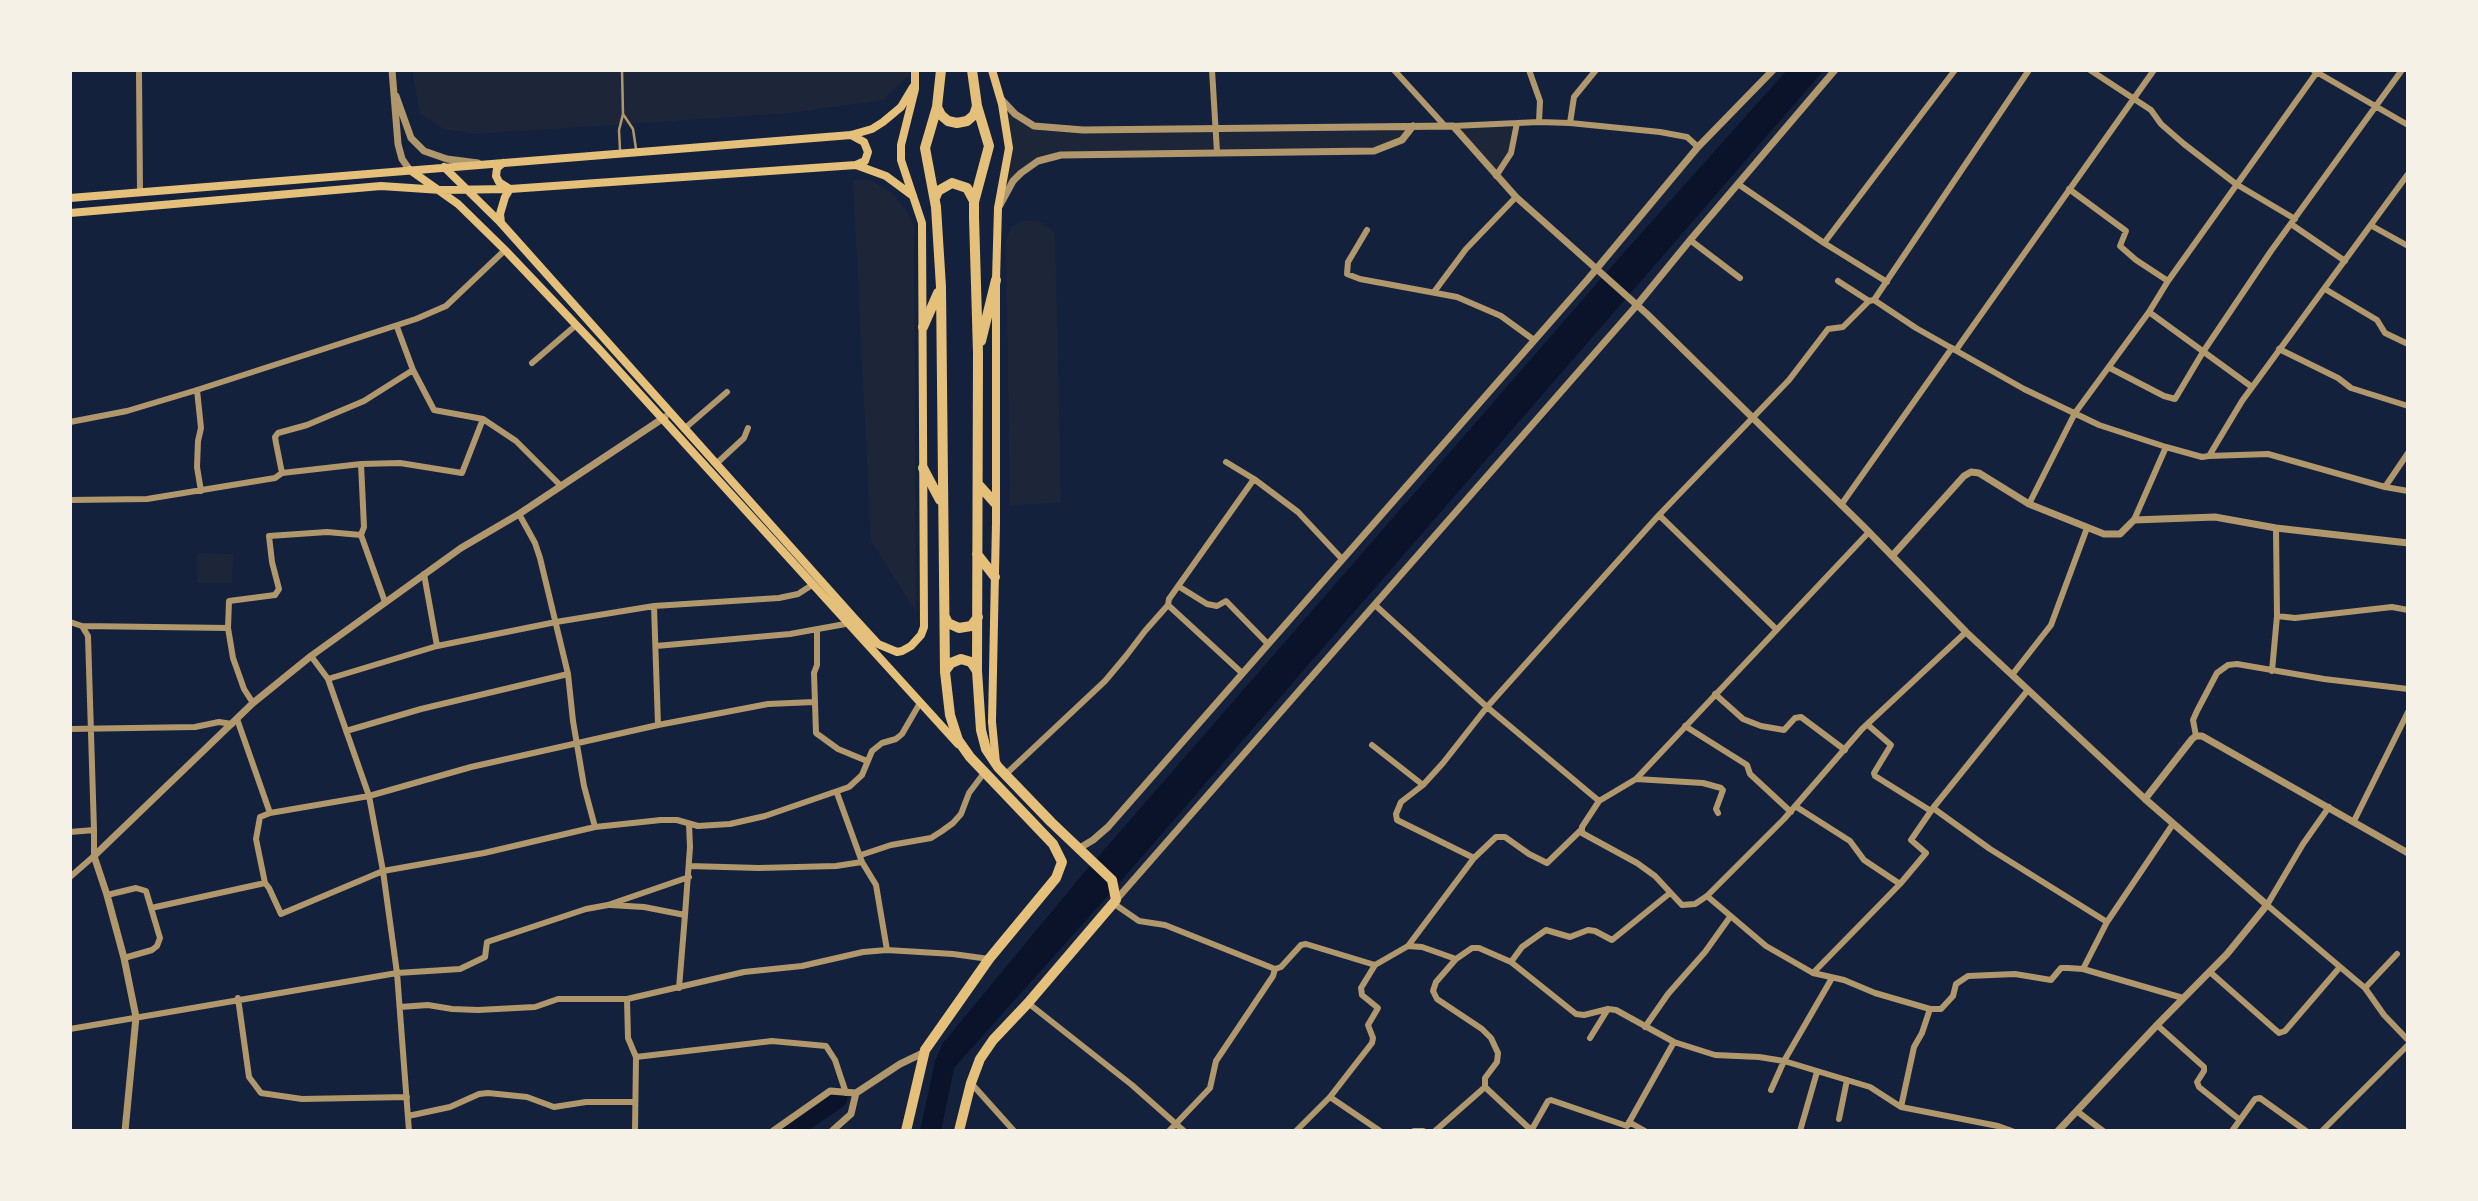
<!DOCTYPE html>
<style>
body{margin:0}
#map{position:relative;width:2478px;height:1201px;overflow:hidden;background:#14213d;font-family:Quicksand,sans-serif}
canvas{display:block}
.frame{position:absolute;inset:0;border:72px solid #f6f1e7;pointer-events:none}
</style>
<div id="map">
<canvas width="2478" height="1201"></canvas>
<div class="frame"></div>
</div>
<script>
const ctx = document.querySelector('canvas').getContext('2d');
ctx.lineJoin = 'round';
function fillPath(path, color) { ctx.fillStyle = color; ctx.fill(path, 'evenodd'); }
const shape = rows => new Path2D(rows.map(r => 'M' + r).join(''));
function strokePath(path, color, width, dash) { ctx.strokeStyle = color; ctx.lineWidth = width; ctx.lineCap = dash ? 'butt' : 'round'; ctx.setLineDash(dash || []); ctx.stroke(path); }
fillPath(shape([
 [412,70,909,70,909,75,883,100,790,113,474,134,444,129,420,114],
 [1001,98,1015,114,1041,127,1413,126,1402,140,1374,151,1048,158,1021,173,998,208,1009,148],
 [1517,123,1511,153,1496,176,1453,126],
 [853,180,870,180,891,192,905,209,914,224,916,612,871,541],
 [1024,220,1039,221,1055,233,1061,503,1010,505,1006,239,1012,226],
 [197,553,233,554,232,583,197,583]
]), '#1d2539');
fillPath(shape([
 [1787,70,1824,70,1114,889,954,1068,941,1131,920,1131,935,1061,943,1043,1077,881,1604,275]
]), '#0b132b');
strokePath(shape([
 [789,1131,837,1098]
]), '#0b132b', 21);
strokePath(shape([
 [623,114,633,129,636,149],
 [620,150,619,130,623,114,622,70]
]), '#b1986c', 2.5);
strokePath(shape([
 [1212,70,1217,152],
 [1394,70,1445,126],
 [1529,70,1540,101,1539,122],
 [2090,70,2151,110,2161,124,2184,144,2236,184,2295,219],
 [2313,70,2408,125],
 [139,73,140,192],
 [1570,123,1574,97,1596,70],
 [1453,126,1539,122,1570,123,1660,132,1687,137,1698,147],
 [1496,176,1511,153,1517,123],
 [1738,184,1824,243,1887,282],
 [2069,189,2126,231,2120,246,2136,260,2168,281],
 [2291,224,2345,261],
 [2372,226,2408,246],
 [1367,230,1348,262,1347,274,1360,279,1457,297,1501,316,1534,340],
 [1690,240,1740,278],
 [1824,243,1955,70],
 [1838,281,1869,301],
 [2325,289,2377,320,2385,333,2408,344],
 [1434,292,1466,249,1516,197],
 [1874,300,1916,328,2024,389,2099,425,2166,447,2202,457,2209,456,2242,401,2408,174],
 [2149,312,2252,387],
 [2279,349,2338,378,2351,388,2408,406],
 [1956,350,2154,70],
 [532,363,575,326],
 [2110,368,2164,396,2175,399,2203,352,2271,251,2402,70],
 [413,370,434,410,483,419,516,441,561,486],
 [197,390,201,428,198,441,197,467,201,491],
 [70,422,127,411,197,390,416,319,446,306,505,250],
 [684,429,727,392],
 [2209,456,2268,454,2385,487,2408,491],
 [1226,462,1254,479,1298,512,1342,559],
 [361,464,364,527,361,535,385,602],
 [716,464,744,438,748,428],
 [282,473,276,443,275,437,278,433,307,425,364,401,413,370,397,327],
 [2385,487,2408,453],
 [70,500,147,499,275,478,282,473,361,464,400,463,462,473,483,419],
 [2029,504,2075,413,2149,312,2168,281,2317,72],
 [1841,505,1952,348],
 [519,514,535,543,540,558,568,674,573,721,584,786,595,827],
 [1659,515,1776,629],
 [2134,520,2166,447],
 [1869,532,1636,779,1599,801,1582,827,1582,833,1637,863,1655,876,1682,905,1695,904,1707,896,1784,819,1862,729,1966,632],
 [424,574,437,646],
 [1178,586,1207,604,1217,606,1226,601,1268,644],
 [1168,605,1242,673],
 [1375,605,1487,707,1599,801],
 [654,606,658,725],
 [2277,616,2295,618,2392,607,2408,610],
 [70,622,82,626,88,636,94,830,94,856,70,877],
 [82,626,228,628],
 [817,630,817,665,814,673,816,733,838,749,867,761],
 [656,646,790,634,851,623],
 [311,656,328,679,369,796,383,871,397,973,409,1131],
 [2272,671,2277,616,2276,528],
 [2012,675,2051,625,2087,528],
 [328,679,437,646,556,622,654,606,779,598,798,594,812,585],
 [1715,694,1743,719,1761,726,1784,730,1795,718,1801,717,1845,750],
 [814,702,768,704,658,725,471,767,369,796,270,813,260,817,256,839,265,883,269,888,281,914,383,871,484,853,595,827,661,820,677,820,698,826,730,824,765,816,849,787,862,775,872,751,882,743,896,739,902,734,920,703],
 [253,703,244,689,233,658,228,628,229,601,275,595,279,589,272,562,269,536,327,532,361,535],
 [237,719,270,813],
 [1868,725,1891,745,1874,773,1875,776,1931,811],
 [1685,726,1747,765,1750,774,1791,812],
 [70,729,195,727,219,722,232,724],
 [346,731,421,709,568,674],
 [2196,736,2193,720,2197,711,2217,673,2228,665,2237,664,2324,679,2408,689],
 [1372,745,1423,785],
 [1005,775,1105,681,1126,656,1145,631,1168,605,1169,599,1254,479],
 [1636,779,1703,783,1721,788,1723,790,1716,809,1718,813],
 [837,793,862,862,876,885,887,950],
 [1795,806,1850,841,1864,860,1900,884],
 [2329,807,2303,844,2267,905,2365,988,2384,1015,2408,1040],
 [1933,808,1990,849,2107,922],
 [2354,821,2408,712],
 [70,832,94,830],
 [861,855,891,845,931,838,942,831,953,823,961,814,969,793,984,773],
 [1474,858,1397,820,1396,814,1401,802,1423,785,1443,763,1487,707,1659,515,1789,380,1828,329,1843,327,1869,301,1874,300,2029,70],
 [689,866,759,868,836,866,862,862],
 [107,895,136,888,146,891,160,938,157,946,152,950,124,958],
 [1707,896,1766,946,1813,973,1844,980,1875,993,1930,1009,1941,1009,1953,996,1956,984,1968,976,2015,974,2051,980,2061,968,2068,968,2083,969,2183,998],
 [1113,903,1139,921,1165,925,1275,969,1281,967,1301,945,1306,944,1375,965,1408,946,1422,947,1456,959,1472,948,1479,948,1511,962,1576,1014,1584,1015,1608,1009,1616,1010,1674,1042,1715,1055,1759,1057,1784,1061,1870,1087,1901,1107,1998,1126,2012,1131],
 [610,905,644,907,685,915,679,988],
 [151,908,265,883],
 [685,915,690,847,689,824],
 [1408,946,1474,858,1496,837,1505,837,1529,854,1547,863,1581,830],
 [1456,959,1436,982,1433,991,1437,999,1482,1029,1491,1038,1498,1053,1497,1062,1485,1078,1485,1087,1531,1130],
 [1511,962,1522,947,1546,930,1570,937,1588,930,1595,931,1612,940,1670,893],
 [2083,969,2107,922,2173,824],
 [2210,972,2279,1033,2285,1031,2340,967],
 [1813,973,1900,884,1926,853,1911,840,1933,808,2028,690],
 [2365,988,2397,954],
 [238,998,249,1077,261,1093,302,1099,407,1097],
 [627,999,628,1038,636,1057,635,1131],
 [1028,1003,1132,1085,1184,1131],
 [400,1007,428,1005,452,1009,478,1010,535,1007,558,999,627,999,744,972,802,966,863,952,887,950,953,954,989,959],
 [2157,1025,2204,1067,2204,1071,2197,1082,2199,1087,2240,1120],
 [1645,1027,1668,994,1705,952,1730,917],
 [70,1029,397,973,460,969,485,957,487,942,586,909,608,905,689,877],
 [1590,1038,1608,1009],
 [636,1057,772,1041,826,1046,835,1060,846,1093],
 [971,1083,1014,1131],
 [1771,1090,1784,1061,1832,978],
 [1330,1097,1380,1131],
 [1901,1107,1914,1047,1922,1033,1930,1009],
 [2078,1112,2103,1131],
 [408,1116,450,1107,479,1094,488,1093,527,1097,554,1107,586,1102,635,1102],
 [1839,1119,1847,1080],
 [1629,1122,1645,1131],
 [1169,1131,1210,1088,1216,1061,1273,976,1275,969],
 [1296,1131,1330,1097,1372,1043,1373,1038,1368,1025,1378,1008,1362,995,1361,988,1375,965],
 [1414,1131,1423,1131],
 [1435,1131,1485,1087],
 [1531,1131,1548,1101,1551,1100,1627,1126,1674,1042],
 [1800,1131,1817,1072],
 [2232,1131,2255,1099,2260,1098,2306,1131],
 [2322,1131,2408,1045]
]), '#b1986c', 6);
strokePath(shape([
 [392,70,398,144,402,159,409,169],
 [396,96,411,138,424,151,447,159,478,163],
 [1001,99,1015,114,1034,126,1083,130,1453,126,1516,197,1647,314,1864,527,1966,632,2145,799,2267,905,2227,954,2157,1025,2058,1131],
 [1000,205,1013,181,1021,173,1038,161,1061,155,1374,151,1402,140,1413,126],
 [1892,556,1964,476,1971,472,1979,473,2029,504,2104,534,2120,534,2134,520,2215,517,2276,528,2408,543],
 [2145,799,2192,739,2196,736,2202,736,2408,853],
 [1078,849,1093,840,1108,827,1588,279,1698,147,1773,70],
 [1116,900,1637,305,1691,239,1835,70],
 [125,1131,136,1017,124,958,107,895,94,856,253,703,311,656,461,548,519,514,665,417],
 [773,1131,830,1091,856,1093],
 [832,1131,851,1114,856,1093,900,1064,925,1052]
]), '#b1986c', 7);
strokePath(shape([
 [992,70,1002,104,1009,148,998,208,996,280,996,523,992,722,996,763],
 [851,135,864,142,868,152,865,161,856,165],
 [444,167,501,223,855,619,878,644,897,652,902,651,911,646,921,635,924,627,922,223,901,160,901,145,915,89,915,70],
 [410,170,458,204,505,250,599,349,958,744],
 [70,198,851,135,872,129,883,122,901,107,913,87],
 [70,213,381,186,441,190,510,189,856,165,886,176,913,196],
 [501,223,500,214,505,197,510,189,499,182,496,176,497,168,503,163]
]), '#e5c07b', 8);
strokePath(shape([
 [937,107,941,115,948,121,957,123,967,121,974,115,977,106],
 [935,198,938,191,952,183,967,188,974,201],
 [923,327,938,293],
 [981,341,996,280],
 [923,468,940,500],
 [978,484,995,503],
 [977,554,995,577],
 [945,617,948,623,959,628,971,626,978,617],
 [945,671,951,663,961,659,971,662,977,671],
 [906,1131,925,1050,989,959,1056,878,1062,862,1053,844,970,757,958,740,950,715,945,672,941,287,936,207,925,148,937,107,941,70],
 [959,1131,971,1083,980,1059,993,1040,1028,1003,1116,900,1112,880,1051,822,998,767,986,749,981,730,977,671,978,353,974,217,974,202,989,146,977,106,972,70]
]), '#e5c07b', 10);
</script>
